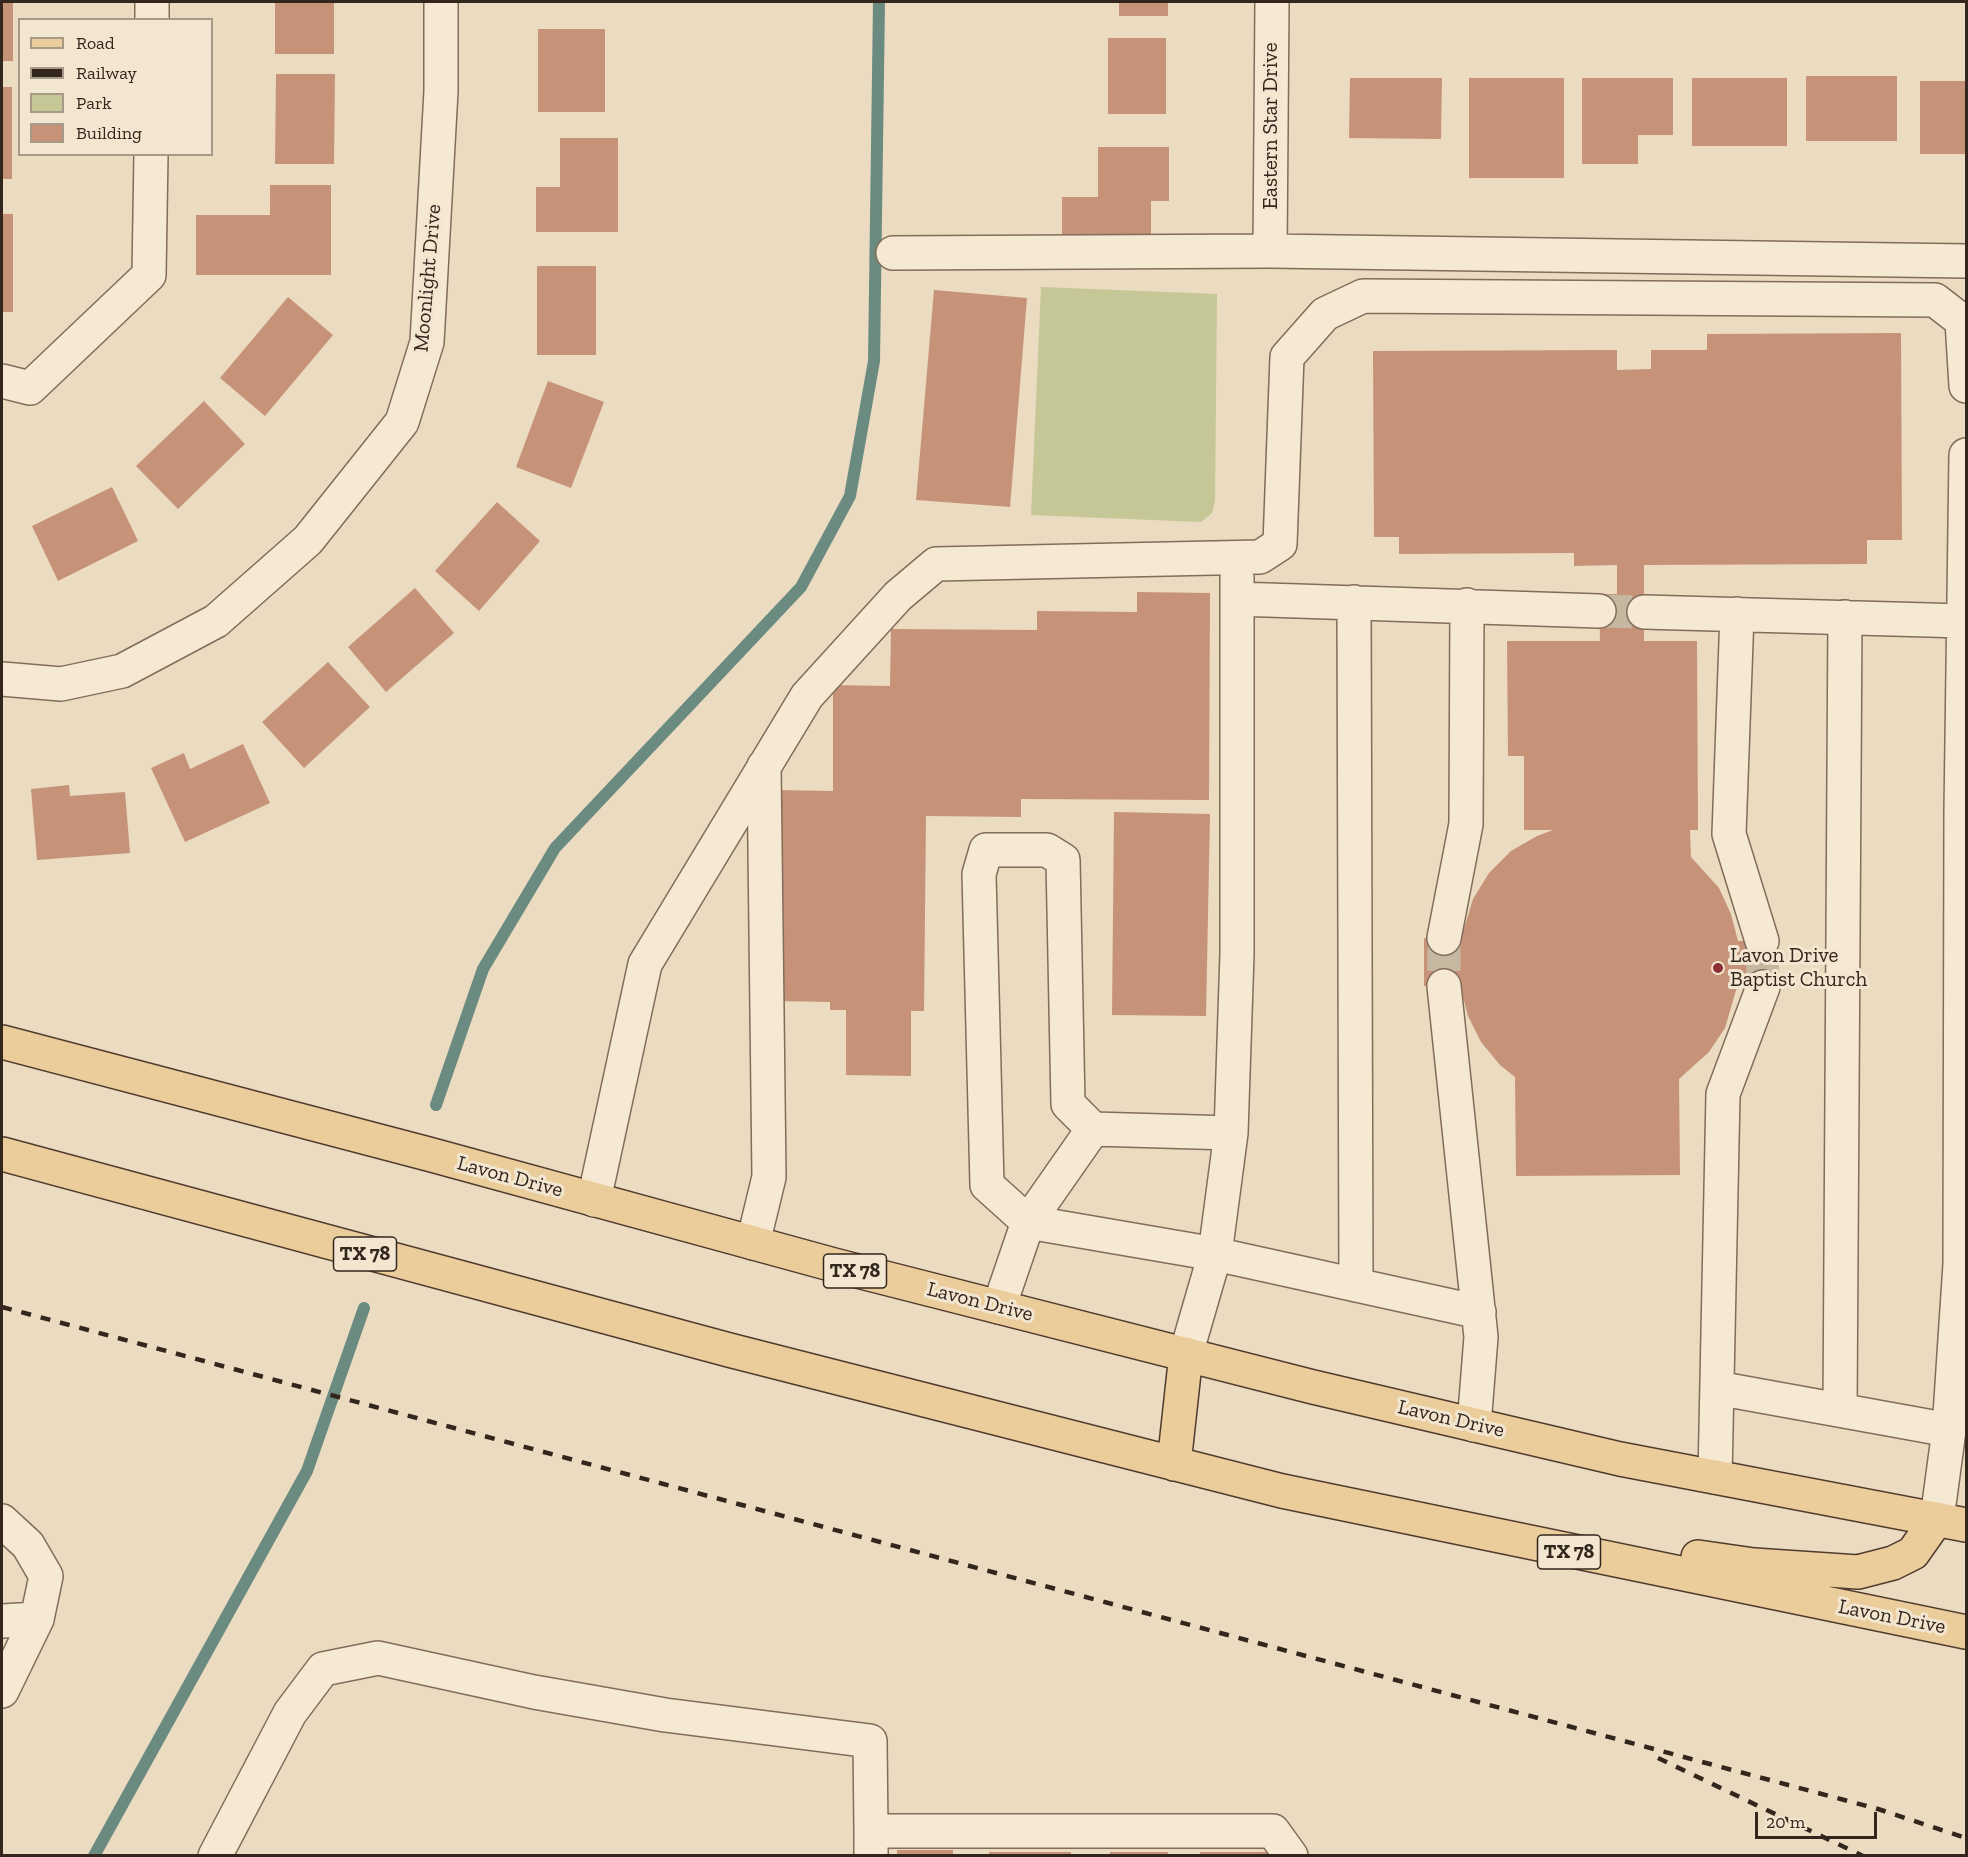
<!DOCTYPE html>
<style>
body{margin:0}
#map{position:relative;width:1968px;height:1857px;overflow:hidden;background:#eadbc1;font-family:"Zilla Slab",serif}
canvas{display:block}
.frame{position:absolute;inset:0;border:3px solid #33261d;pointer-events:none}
.legend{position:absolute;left:18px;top:18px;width:195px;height:138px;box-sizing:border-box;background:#f2e6d0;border:2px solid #a69988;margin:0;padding:8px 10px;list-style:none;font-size:18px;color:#33261d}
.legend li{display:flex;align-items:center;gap:12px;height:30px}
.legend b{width:30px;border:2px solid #a69988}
.scale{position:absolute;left:1755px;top:1812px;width:122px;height:27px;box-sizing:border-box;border:3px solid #33261d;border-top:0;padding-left:8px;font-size:18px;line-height:21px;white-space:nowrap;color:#33261d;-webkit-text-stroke:4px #f2e6d0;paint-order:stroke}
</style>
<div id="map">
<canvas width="1968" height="1857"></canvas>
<div class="frame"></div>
<ul class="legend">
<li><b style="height:8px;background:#ebcc9b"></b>Road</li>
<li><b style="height:8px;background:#33261d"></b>Railway</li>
<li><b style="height:16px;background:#c5c796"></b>Park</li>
<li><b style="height:16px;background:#c69379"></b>Building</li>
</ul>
<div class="scale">20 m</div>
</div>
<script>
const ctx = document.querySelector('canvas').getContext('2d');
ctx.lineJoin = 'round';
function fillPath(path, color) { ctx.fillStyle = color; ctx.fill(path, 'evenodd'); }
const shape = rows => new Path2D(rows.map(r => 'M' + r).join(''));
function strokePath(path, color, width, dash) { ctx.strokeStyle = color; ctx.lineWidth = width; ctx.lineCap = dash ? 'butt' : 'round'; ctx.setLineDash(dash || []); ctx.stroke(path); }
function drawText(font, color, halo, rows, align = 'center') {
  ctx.font = font + ' "Zilla Slab",serif'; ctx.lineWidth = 6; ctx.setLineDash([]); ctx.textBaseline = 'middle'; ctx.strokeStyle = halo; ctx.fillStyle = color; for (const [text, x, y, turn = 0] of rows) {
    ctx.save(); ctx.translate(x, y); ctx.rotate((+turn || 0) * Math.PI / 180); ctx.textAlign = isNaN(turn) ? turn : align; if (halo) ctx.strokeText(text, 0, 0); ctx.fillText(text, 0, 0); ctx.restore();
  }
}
fillPath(shape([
 [1041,287,1217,294,1215,501,1212,513,1201,522,1031,515]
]), '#c5c796');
strokePath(shape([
 [436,1105,483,969,555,848,801,587,850,496,874,361,879,2],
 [94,1856,307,1471,364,1308]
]), '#6b8a80', 12);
fillPath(shape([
 [2,2,13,2,13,61,2,61],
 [275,2,334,2,334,54,275,54],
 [1119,2,1168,2,1168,16,1119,16],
 [538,29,605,29,605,112,538,112],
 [1108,38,1166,38,1166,114,1108,114],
 [276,74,335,74,334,164,275,164],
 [1806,76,1897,76,1897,141,1806,141],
 [1350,78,1442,78,1441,139,1349,138],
 [1469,78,1564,78,1564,178,1469,178],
 [1582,78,1673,78,1673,135,1638,135,1638,164,1582,164],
 [1692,78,1787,78,1787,146,1692,146],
 [1920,81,1966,81,1966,154,1920,154],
 [2,87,12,87,12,179,2,179],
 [560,138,618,138,618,232,536,232,536,187,560,187],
 [1098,147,1169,147,1169,201,1151,201,1151,239,1062,239,1062,197,1098,197],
 [270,185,331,185,331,275,196,275,196,215,270,215],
 [2,214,13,214,13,312,2,312],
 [537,266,596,266,596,355,537,355],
 [934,290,1027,298,1010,507,916,500],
 [288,297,333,335,265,416,220,378],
 [1901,333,1902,540,1867,540,1867,564,1644,565,1644,641,1697,641,1698,830,1690,830,1691,857,1719,888,1731,914,1738,941,1776,940,1776,987,1737,987,1725,1028,1709,1052,1679,1079,1680,1175,1516,1176,1515,1077,1500,1065,1481,1042,1468,1016,1460,986,1424,986,1424,938,1461,938,1473,899,1489,873,1511,851,1537,836,1553,830,1524,830,1524,756,1508,756,1507,641,1600,641,1599,594,1617,594,1617,565,1574,566,1574,553,1399,554,1399,537,1374,537,1373,351,1617,350,1617,370,1651,369,1651,350,1707,350,1707,334],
 [548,381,604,402,571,488,516,467],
 [204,401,245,444,178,509,136,466],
 [112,487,138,541,58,581,32,526],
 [497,502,540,541,479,611,435,571],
 [415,588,454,633,386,692,348,647],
 [1137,592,1210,593,1209,800,1021,799,1021,817,926,816,924,1011,911,1011,911,1076,846,1075,846,1010,830,1010,830,1002,775,1001,777,790,833,791,833,685,890,686,891,629,1037,630,1037,611,1137,612],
 [328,662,370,707,304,768,262,722],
 [243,744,270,803,185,842,151,768,184,753,190,769],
 [69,785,70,796,125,792,130,853,37,860,31,789],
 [1114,812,1210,814,1206,1016,1112,1015],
 [897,1850,953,1850,953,1856,897,1856],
 [989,1852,1071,1852,1071,1856,989,1856],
 [1110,1852,1168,1852,1168,1856,1110,1856],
 [1200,1852,1274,1852,1274,1856,1200,1856]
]), '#c69379');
strokePath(shape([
 [1599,611,1644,612],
 [1444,938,1444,986],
 [1762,941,1763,987]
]), '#c5b7a0', 33, [33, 16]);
const minor = shape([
 [152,20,152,2],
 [1270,251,1272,2],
 [893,253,1270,251,1966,261],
 [2,381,30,388,149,275,151,154],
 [1237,578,1237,599,1599,611],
 [1354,602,1356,1285],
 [1644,612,1964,621],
 [1737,614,1729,834,1762,941],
 [2,679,61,684,122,671,216,621,308,540,402,422,427,342,441,91,441,2],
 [1444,938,1466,824,1467,605],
 [1444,986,1481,1337,1474,1425],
 [1231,1133,1093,1129,1068,1104,1063,860,1047,850,986,850,979,874,987,1185,1028,1222,1215,1254,1479,1312],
 [594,1200,645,964,807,696,898,596,936,564,1260,557,1280,544,1287,357,1325,314,1363,296,1935,300,1962,321,1966,386],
 [753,1243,769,1177,764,766],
 [999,1307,1028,1222,1093,1129],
 [1186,1354,1215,1254,1231,1133,1237,954,1237,599],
 [1717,1388,1949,1430],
 [1840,1410,1845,617],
 [1715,1477,1723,1094,1763,987],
 [1937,1519,1949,1430,1960,1264,1961,812,1966,455],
 [2,1521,28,1545,46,1576,37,1619,2,1691],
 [2,1621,37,1619],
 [215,1856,290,1713,323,1669,378,1658,534,1692,665,1715,870,1741,871,1831],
 [871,1856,871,1831,1273,1831,1291,1856]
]);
const major = shape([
 [2,1042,432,1155,834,1265,1313,1387,1620,1459,1966,1525],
 [2,1154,729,1350,1282,1491,1966,1632],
 [1174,1464,1186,1354],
 [1698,1557,1754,1565,1858,1572,1893,1563,1913,1553,1937,1519]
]);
strokePath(minor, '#826c5a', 36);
strokePath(major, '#503b2e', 36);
strokePath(minor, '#f6e9d3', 33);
strokePath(major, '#ebcc9b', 33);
strokePath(shape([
 [2,1307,1878,1809,1966,1838],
 [1658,1758,1863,1856]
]), '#33261d', 4.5, [10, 10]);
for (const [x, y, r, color] of [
 [1718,968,6,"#8d2e37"]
]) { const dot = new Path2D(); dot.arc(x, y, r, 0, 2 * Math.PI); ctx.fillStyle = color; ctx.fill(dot); strokePath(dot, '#f2e6d0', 2); }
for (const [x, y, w] of [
 [365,1254,63],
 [855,1271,63],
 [1569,1552,63]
]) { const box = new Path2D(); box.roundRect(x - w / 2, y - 17, w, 34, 4.5); ctx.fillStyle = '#f2e6d0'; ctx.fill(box); strokePath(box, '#33261d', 1.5); }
drawText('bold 20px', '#33261d', null, [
 ["TX 78",365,1254],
 ["TX 78",855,1271],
 ["TX 78",1569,1552]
]);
drawText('21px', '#33261d', '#f2e6d0', [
 ["Eastern Star Drive",1271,126,-90],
 ["Moonlight Drive",428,278,-85],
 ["Lavon Drive",510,1177,15],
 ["Lavon Drive",980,1302,14],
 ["Lavon Drive",1451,1419,13],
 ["Lavon Drive",1892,1617,11]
]);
drawText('21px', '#33261d', '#f2e6d0', [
 ["Lavon Drive",1730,956],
 ["Baptist Church",1730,980]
], 'left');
</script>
